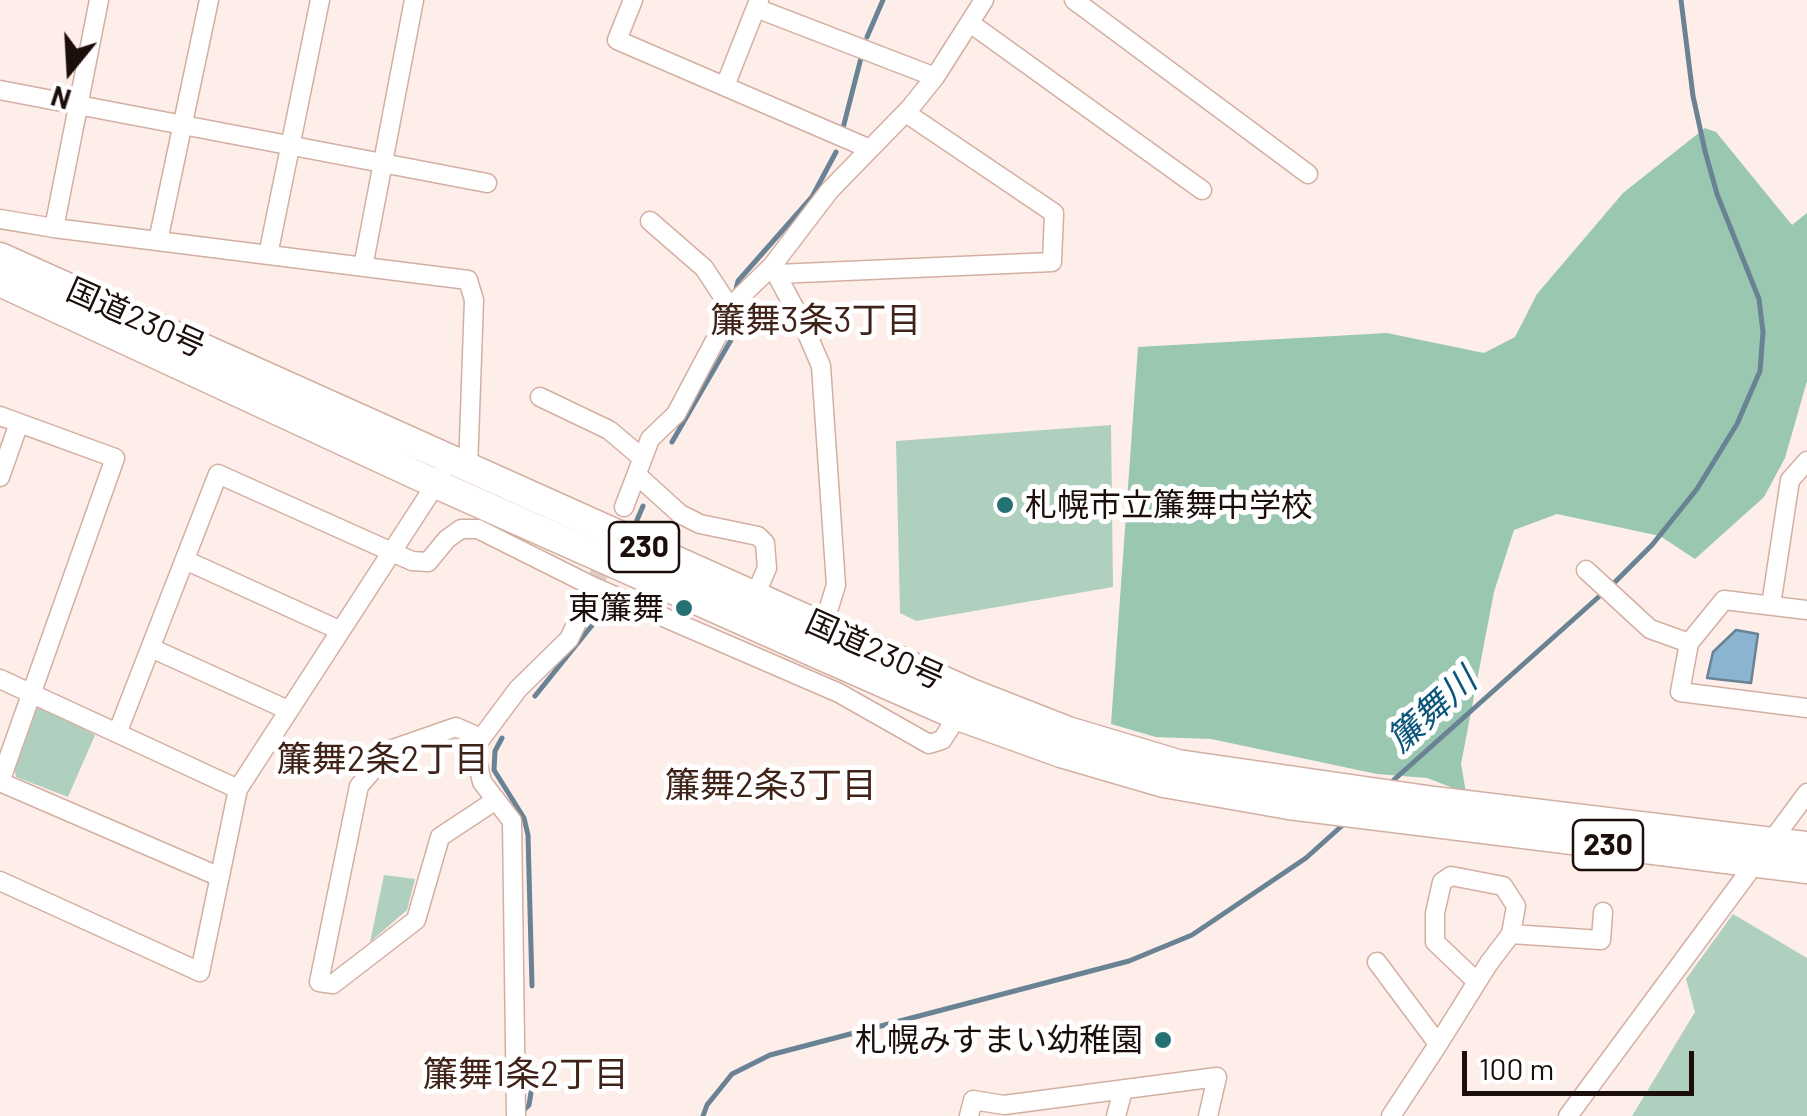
<!DOCTYPE html>
<meta charset="utf-8">
<style>
body{margin:0}
#map{position:relative;width:1807px;height:1116px;overflow:hidden;background:#feeee9;font-family:Barlow,sans-serif}
canvas{display:block}
.north{position:absolute;left:20px;top:20px;width:100px;height:100px;-webkit-text-stroke:8px #fff;paint-order:stroke;rotate:198deg;font-size:28px;font-weight:700;line-height:40px;text-align:center;color:#1c0f0b}
.north::after{content:'';display:block;margin:auto;width:35px;height:45px;background:#1c0f0b;clip-path:polygon(50% 0,100% 100%,50% 72%,0 100%)}
.scale{position:absolute;left:1462px;top:1051px;width:232px;height:45px;box-sizing:border-box;border:5px solid #1c0f0b;border-top:0;padding-left:12px;font-size:30px;line-height:35px;white-space:nowrap;color:#1c0f0b;-webkit-text-stroke:8px #fff;paint-order:stroke}
</style>
<div id="map">
<canvas width="1807" height="1116"></canvas>
<div class="north">N</div>
<div class="scale">100 m</div>
</div>
<script>
const ctx = document.querySelector('canvas').getContext('2d');
ctx.lineJoin = 'round';
function fillPath(path, color) { ctx.fillStyle = color; ctx.fill(path, 'evenodd'); }
const shape = rows => new Path2D(rows.map(r => 'M' + r).join(''));
function strokePath(path, color, width, dash) { ctx.strokeStyle = color; ctx.lineWidth = width; ctx.lineCap = dash ? 'butt' : 'round'; ctx.setLineDash(dash || []); ctx.stroke(path); }
function drawText(font, color, halo, rows, align = 'center') {
  ctx.font = font + ' Barlow,"Noto Sans JP",sans-serif'; ctx.lineWidth = 10; ctx.setLineDash([]); ctx.textBaseline = 'middle'; ctx.strokeStyle = halo; ctx.fillStyle = color; for (const [text, x, y, turn = 0] of rows) {
    ctx.save(); ctx.translate(x, y); ctx.rotate((+turn || 0) * Math.PI / 180); ctx.textAlign = isNaN(turn) ? turn : align; if (halo) ctx.strokeText(text, 0, 0); ctx.fillText(text, 0, 0); ctx.restore();
  }
}
fillPath(shape([
 [1111,425,1113,587,916,621,900,613,896,441],
 [43,707,95,735,68,797,16,777,14,766,37,708],
 [384,875,415,879,407,910,370,942],
 [1733,914,1807,958,1807,1116,1632,1116,1695,1012,1686,979]
]), '#afd0bf');
fillPath(shape([
 [1705,128,1716,132,1792,225,1807,213,1807,381,1785,458,1764,497,1695,559,1660,536,1557,514,1514,530,1494,592,1461,764,1466,793,1427,778,1377,774,1211,739,1156,737,1111,724,1138,347,1387,333,1484,353,1515,337,1537,294,1623,193]
]), '#99c7af');
const water = shape([
 [1736,630,1758,634,1751,683,1707,678,1713,652,1736,630]
]);
fillPath(water, '#8ab4cf');
strokePath(water, '#698294', 2.5);
strokePath(shape([
 [867,37,883,0],
 [843,128,861,58],
 [736,289,738,281,812,197,836,152],
 [672,442,731,340],
 [637,520,643,506],
 [1611,586,1652,545,1697,489,1737,424,1760,371,1763,332,1759,299,1717,194,1705,151,1693,96,1681,0],
 [535,696,606,608],
 [502,738,495,751,494,770,524,818,528,835,532,986],
 [1387,786,1603,593],
 [522,1112,529,1105,534,1074],
 [703,1116,707,1105,732,1074,770,1055,1129,961,1192,935,1306,858,1345,823]
]), '#698294', 5);
strokePath(shape([
 [594,587,624,507]
]), '#dccdc8', 18, [18, 9]);
const minor = shape([
 [633,0,617,40,870,149],
 [1074,0,1308,174],
 [756,8,935,77],
 [970,23,1202,190],
 [725,86,759,0],
 [0,90,487,183],
 [0,219,54,228,99,0],
 [650,221,704,268,731,309],
 [54,228,468,280,474,300,468,468],
 [158,241,209,0],
 [268,255,320,0],
 [363,267,414,0],
 [773,268,803,324,821,366,836,585,821,633],
 [777,274,1052,262,1054,213,906,113],
 [540,397,609,430,641,457],
 [0,416,115,458,0,782,220,877],
 [637,475,680,514,700,524,758,536,765,543,767,568,752,602],
 [0,477,19,423],
 [624,507,650,439,676,414,736,301,772,266,830,190,910,108,935,77,984,0],
 [185,560,339,630],
 [1586,570,1650,629,1689,643],
 [1771,605,1790,480,1807,461],
 [1807,610,1724,600,1689,643,1680,692,1807,708],
 [151,648,288,710],
 [0,679,238,789],
 [118,731,218,474,412,561,428,562,447,539,461,529,478,529,594,587,839,693,929,744,942,740,961,711],
 [481,738,456,727,390,750,359,786,319,982,333,984,416,920,440,837,496,800],
 [0,881,200,972,238,789,441,476],
 [1511,934,1601,940,1603,912],
 [1377,962,1438,1044],
 [516,1116,512,821,482,782,474,748,518,689,569,639,594,587],
 [969,1116,973,1100,1004,1105,1217,1077,1208,1116],
 [1116,1116,1123,1090],
 [1391,1116,1437,1046,1477,982,1489,963,1511,934,1516,906,1503,886,1451,876,1442,882,1435,913,1435,942,1477,982],
 [1568,1116,1807,793]
]);
const trunk = shape([
 [0,257,971,693,1068,731,1178,764,1434,801,1807,846],
 [0,282,436,484,813,652,958,716,1061,753,1164,783,1289,805,1807,869]
]);
strokePath(minor, '#d3afa2', 21);
strokePath(trunk, '#d3afa2', 31);
strokePath(minor, '#fff', 18);
strokePath(trunk, '#fff', 28);
for (const [x, y, r, color] of [
 [1005,505,10,"#267172"],
 [684,608,10,"#267172"],
 [1163,1040,10,"#267172"]
]) { const dot = new Path2D(); dot.arc(x, y, r, 0, 2 * Math.PI); ctx.fillStyle = color; ctx.fill(dot); strokePath(dot, '#fff', 4); }
for (const [x, y, w] of [
 [644,547,70],
 [1608,845,70]
]) { const box = new Path2D(); box.roundRect(x - w / 2, y - 25, w, 50, 8); ctx.fillStyle = '#fff'; ctx.fill(box); strokePath(box, '#1c0f0b', 2.5); }
drawText('bold 30px', '#1c0f0b', null, [
 ["230",644,547],
 ["230",1608,845]
]);
drawText('32px', '#1c0f0b', '#fff', [
 ["国道230号",136,318,24],
 ["国道230号",875,650,24]
]);
drawText('32px', '#1c0f0b', '#fff', [
 ["札幌市立簾舞中学校",1025,505,"left"],
 ["東簾舞",664,608],
 ["札幌みすまい幼稚園",1143,1040]
], 'right');
drawText('35px', '#3f2319', '#fff', [
 ["簾舞3条3丁目",816,320],
 ["簾舞2条2丁目",383,759],
 ["簾舞2条3丁目",771,785],
 ["簾舞1条2丁目",526,1074]
]);
drawText('italic 35px', '#0b557a', '#fff', [
 ["簾舞川",1432,710,-42]
]);
</script>
